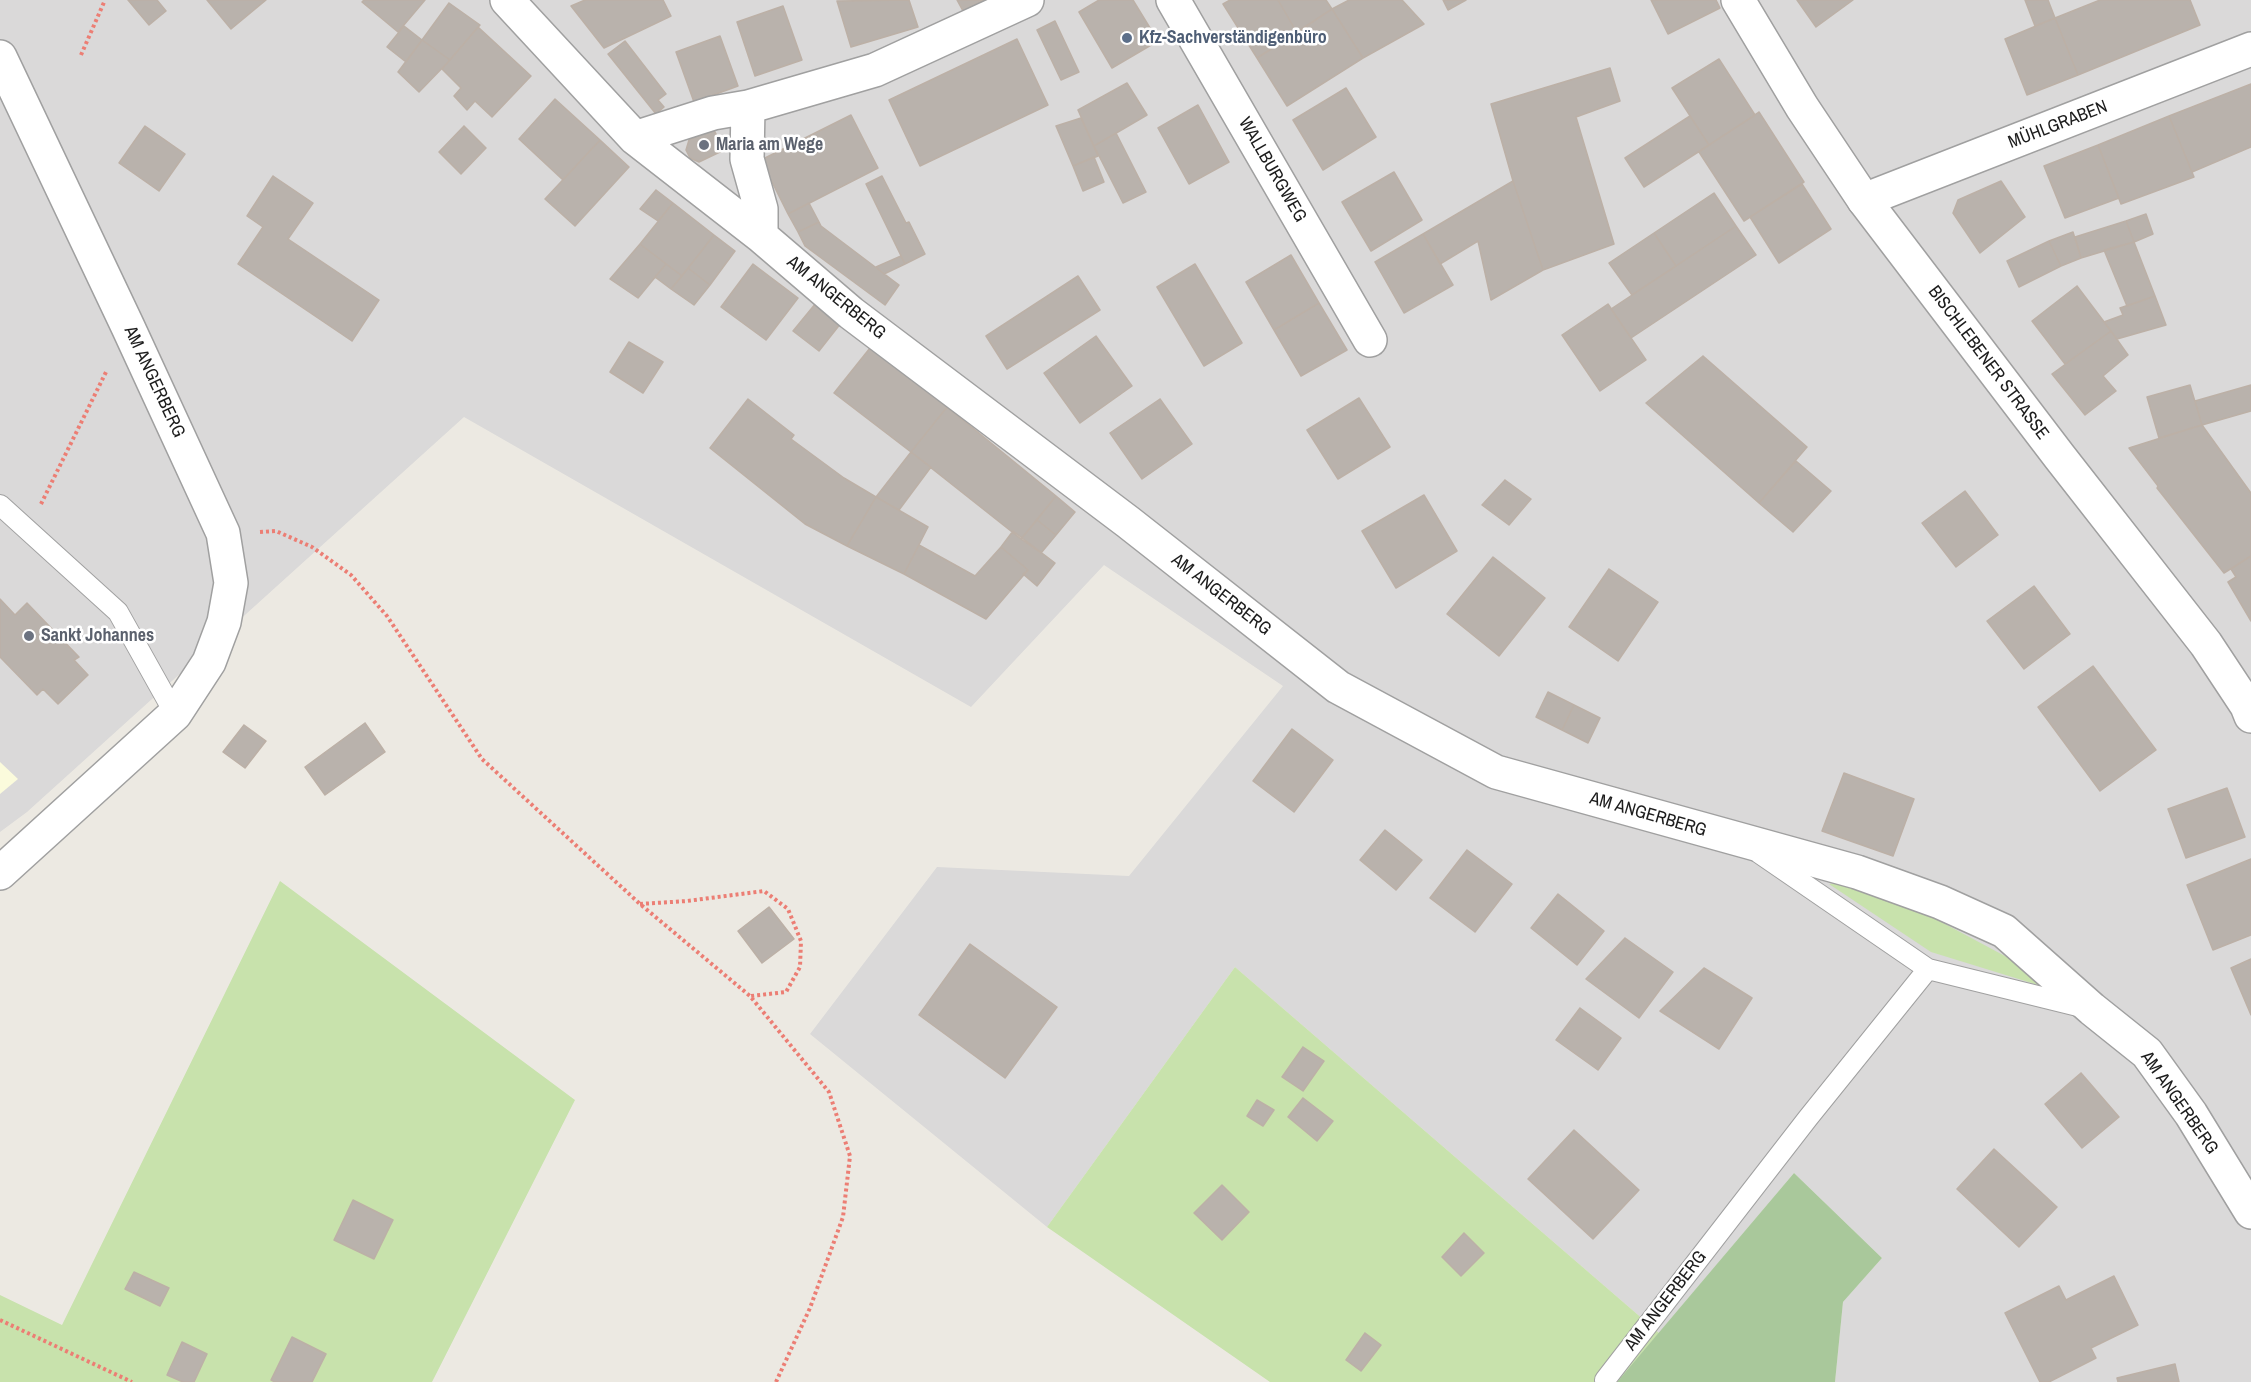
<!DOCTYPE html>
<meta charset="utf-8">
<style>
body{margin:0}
canvas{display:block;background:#ece9e2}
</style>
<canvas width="2251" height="1382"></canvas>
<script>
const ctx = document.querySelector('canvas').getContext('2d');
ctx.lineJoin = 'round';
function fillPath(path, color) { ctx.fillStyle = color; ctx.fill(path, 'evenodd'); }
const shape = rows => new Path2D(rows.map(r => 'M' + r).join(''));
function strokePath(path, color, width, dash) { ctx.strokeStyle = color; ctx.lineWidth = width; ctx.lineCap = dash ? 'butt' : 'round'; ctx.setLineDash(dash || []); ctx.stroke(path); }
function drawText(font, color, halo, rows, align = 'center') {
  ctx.font = font + ' "Archivo Narrow",sans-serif'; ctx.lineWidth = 5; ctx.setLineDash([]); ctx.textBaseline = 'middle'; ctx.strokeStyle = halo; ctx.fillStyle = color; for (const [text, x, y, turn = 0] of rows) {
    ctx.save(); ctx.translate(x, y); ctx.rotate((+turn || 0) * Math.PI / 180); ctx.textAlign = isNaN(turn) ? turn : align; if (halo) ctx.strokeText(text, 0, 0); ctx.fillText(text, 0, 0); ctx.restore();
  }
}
fillPath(shape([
 [0,0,2251,0,2251,1382,1835,1382,1843,1302,1882,1258,1794,1173,1659,1333,1235,967,1047,1227,810,1034,937,867,1129,876,1283,686,1104,565,971,707,464,417,27,812,0,832]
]), '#dad9d9');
fillPath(shape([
 [0,762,18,779,0,794]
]), '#fbfbdc');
fillPath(shape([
 [280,881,575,1100,432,1382,0,1382,0,1295,62,1325],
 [1840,883,1885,898,1932,917,2018,963,2035,977,2038,985,1931,952,1829,884],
 [1235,967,1659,1333,1617,1382,1270,1382,1047,1227]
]), '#c8e2ac');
fillPath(shape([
 [1794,1173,1882,1258,1843,1302,1835,1382,1617,1382]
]), '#a9c89b');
const building = shape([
 [128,0,157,0,166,11,149,25,128,0],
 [207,0,266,0,231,29,207,0],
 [364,0,425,0,398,32,362,2,364,0],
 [585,0,663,0,671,16,604,48,571,6,585,0],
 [909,0,918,27,851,47,837,1,909,0],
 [957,0,984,0,963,11,957,0],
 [1099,0,1133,0,1158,41,1112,68,1079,12,1099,0],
 [1230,0,1278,0,1297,33,1257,58,1223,4,1230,0],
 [1278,0,1326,0,1332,9,1297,33,1278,0],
 [1349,0,1402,0,1424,24,1363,58,1332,9,1349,0],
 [1443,0,1466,0,1448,10,1443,0],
 [1651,0,1716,0,1720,8,1668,34,1651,0],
 [1797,0,1853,0,1816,27,1797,0],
 [2025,0,2048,0,2055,18,2035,26,2025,0],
 [2100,0,2190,0,2200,25,2078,75,2055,18,2100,0],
 [449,3,480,25,450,60,422,40,449,3],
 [783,6,802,60,755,76,737,22,783,6],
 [1332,9,1363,58,1287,106,1257,58,1332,9],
 [2055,18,2078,75,2027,95,2005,39,2055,18],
 [1055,21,1079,72,1061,80,1037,30,1055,21],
 [404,26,422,40,406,62,387,47,404,26],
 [478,27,531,76,492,117,475,101,467,110,454,96,461,88,442,69,478,27],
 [720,36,738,86,694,102,676,52,720,36],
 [1017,39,1048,105,920,166,889,100,1017,39],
 [422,40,450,60,419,92,398,72,422,40],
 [625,41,666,94,658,100,664,107,656,114,608,54,625,41],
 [1719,59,1755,115,1709,145,1672,88,1719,59],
 [1610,68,1620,101,1576,117,1614,244,1543,270,1513,181,1491,104,1610,68],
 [1127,83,1147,115,1094,146,1078,110,1127,83],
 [2251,84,2251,147,2192,172,2169,116,2251,84],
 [1346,88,1376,137,1323,170,1293,120,1346,88],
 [555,99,600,140,563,180,519,139,555,99],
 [1198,105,1229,162,1189,184,1158,128,1198,105],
 [1759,112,1804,182,1744,221,1699,152,1759,112],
 [851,115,878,168,788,214,761,160,851,115],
 [1690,116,1709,145,1644,187,1625,158,1690,116],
 [2169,116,2194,177,2121,204,2098,145,2169,116],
 [1081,118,1098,156,1073,166,1056,126,1081,118],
 [145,126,185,154,159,191,119,163,145,126],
 [464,126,486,148,461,174,439,152,464,126],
 [713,128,724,150,699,162,690,158,686,150,689,140,713,128],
 [1116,133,1146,192,1123,203,1094,146,1116,133],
 [600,140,629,167,575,226,545,199,600,140],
 [2098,145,2119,198,2065,218,2044,166,2098,145],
 [1094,157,1104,182,1083,191,1073,166,1094,157],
 [1394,172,1422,220,1371,251,1342,202,1394,172],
 [273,176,313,203,288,239,379,300,352,341,238,264,263,227,247,216,273,176],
 [882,176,906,223,909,222,925,254,905,264,866,184,882,176],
 [1513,181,1543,270,1491,300,1478,241,1440,264,1423,234,1513,181],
 [2001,181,2025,217,1980,253,1953,213,1958,200,2001,181],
 [1802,184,1831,229,1779,263,1750,217,1802,184],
 [656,190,673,203,658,221,640,209,656,190],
 [1714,193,1736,226,1676,266,1654,233,1714,193],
 [673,203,714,235,682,276,640,244,673,203],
 [809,203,819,222,798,232,788,214,809,203],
 [2146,214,2153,234,2134,242,2126,221,2146,214],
 [2126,221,2134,242,2081,258,2075,237,2126,221],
 [819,222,821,226,899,285,885,305,805,246,798,232,819,222],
 [1736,226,1756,255,1631,338,1611,309,1736,226],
 [2073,232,2081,258,2061,266,2049,241,2073,232],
 [1654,233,1676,266,1632,295,1609,263,1654,233],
 [1423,234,1453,285,1404,313,1375,262,1423,234],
 [714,235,735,251,710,285,688,268,714,235],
 [2049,241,2061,266,2019,287,2007,261,2049,241],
 [2134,242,2155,296,2127,306,2104,250,2134,242],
 [640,244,666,264,638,298,610,279,640,244],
 [1291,255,1319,303,1274,330,1246,282,1291,255],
 [901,256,905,264,884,274,876,267,901,256],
 [666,264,682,276,671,289,655,277,666,264],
 [753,264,798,298,766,340,721,307,753,264],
 [1195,264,1242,343,1204,366,1157,287,1195,264],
 [688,268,710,285,694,305,671,289,688,268],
 [1078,276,1100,310,1007,369,986,336,1078,276],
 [2077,286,2111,331,2065,364,2032,321,2077,286],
 [2155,296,2166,325,2117,339,2104,322,2123,315,2120,308,2155,296],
 [816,303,841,323,819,351,793,331,816,303],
 [1319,303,1347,350,1301,376,1274,330,1319,303],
 [1608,304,1646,360,1600,391,1562,335,1608,304],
 [2111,331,2128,355,2103,376,2116,391,2085,415,2052,374,2111,331],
 [1096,336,1132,386,1080,423,1044,373,1096,336],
 [629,342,663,362,643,393,610,372,629,342],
 [870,348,947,407,911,452,834,393,870,348],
 [1703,356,1807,447,1759,503,1646,403,1703,356],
 [2190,385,2202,425,2159,438,2147,397,2190,385],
 [2251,385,2251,411,2202,425,2195,401,2251,385],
 [1359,398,1390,447,1338,479,1307,430,1359,398],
 [748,399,794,435,791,439,844,478,876,497,847,546,805,524,710,448,748,399],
 [1160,399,1192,444,1142,479,1110,433,1160,399],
 [947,407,1056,496,1021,539,911,452,947,407],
 [2202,425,2251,493,2251,556,2224,573,2157,488,2158,486,2129,448,2202,425],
 [911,452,931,467,899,510,876,497,911,452],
 [1796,461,1831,491,1793,532,1759,503,1796,461],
 [1505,480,1531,499,1509,525,1482,505,1505,480],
 [1965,491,1998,535,1956,567,1922,523,1965,491],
 [1424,495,1457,551,1396,588,1362,531,1424,495],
 [1056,496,1075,512,1056,535,1037,520,1056,496],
 [876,497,928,527,904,574,847,546,876,497],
 [1037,520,1056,535,1041,553,1021,539,1037,520],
 [1013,531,1055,563,1037,586,1023,574,1028,570,1001,547,1013,531],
 [919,545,975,576,1001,547,1028,570,986,619,904,574,919,545],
 [2251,556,2251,621,2228,582,2236,577,2231,569,2251,556],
 [1493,557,1545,598,1499,656,1447,614,1493,557],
 [1609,569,1658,602,1618,661,1569,627,1609,569],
 [2034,586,2070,634,2024,669,1987,621,2034,586],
 [0,599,15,615,27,603,79,657,74,660,88,675,58,704,43,689,37,695,0,657,0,599],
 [2093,666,2156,750,2100,791,2038,707,2093,666],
 [1548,692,1574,705,1562,730,1536,717,1548,692],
 [1574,705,1600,718,1588,743,1562,730,1574,705],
 [365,723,385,752,325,795,305,767,365,723],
 [244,725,266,741,245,768,223,752,244,725],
 [1292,729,1333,760,1294,812,1253,781,1292,729],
 [1844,773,1914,799,1893,856,1822,831,1844,773],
 [2227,788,2245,837,2186,858,2168,809,2227,788],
 [1385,830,1422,860,1396,890,1360,860,1385,830],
 [1467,850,1512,884,1475,932,1430,898,1467,850],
 [2251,859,2251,935,2213,950,2187,885,2251,859],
 [1558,894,1604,931,1577,965,1531,928,1558,894],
 [769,907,794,939,762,963,738,931,769,907],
 [1625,938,1673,972,1639,1018,1586,979,1625,938],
 [970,944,1057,1007,1005,1078,919,1015,970,944],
 [2251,959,2251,1015,2231,968,2251,959],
 [1704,968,1752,998,1719,1049,1660,1011,1704,968],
 [1580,1008,1621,1038,1598,1070,1556,1040,1580,1008],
 [1303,1047,1324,1061,1303,1091,1282,1077,1303,1047],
 [2081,1073,2119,1117,2082,1148,2045,1104,2081,1073],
 [1303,1098,1333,1121,1317,1141,1288,1117,1303,1098],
 [1257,1100,1274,1110,1263,1126,1247,1116,1257,1100],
 [1574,1130,1639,1190,1593,1239,1528,1179,1574,1130],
 [1994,1149,2057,1207,2019,1247,1957,1189,1994,1149],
 [1222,1185,1249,1212,1222,1240,1194,1213,1222,1185],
 [353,1200,393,1220,374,1259,334,1240,353,1200],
 [1464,1233,1484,1253,1461,1276,1442,1257,1464,1233],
 [134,1272,169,1288,160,1306,125,1289,134,1272],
 [2114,1276,2138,1325,2091,1348,2096,1358,2049,1382,2040,1382,2005,1313,2059,1286,2066,1300,2114,1276],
 [1365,1333,1381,1345,1361,1371,1346,1360,1365,1333],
 [292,1337,326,1354,312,1382,275,1382,271,1380,292,1337],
 [182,1342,207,1354,194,1382,183,1382,167,1375,182,1342],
 [2175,1364,2179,1382,2118,1382,2117,1378,2175,1364]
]);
fillPath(building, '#b9b2ac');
strokePath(building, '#bcb0a6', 1.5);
const service = shape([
 [0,505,118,612,175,714],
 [1759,853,1928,969],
 [1605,1380,1808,1118,1928,969,2082,1007]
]);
const minor = shape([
 [507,0,635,138,761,236,851,313,1128,522,1338,687,1496,772,1857,872,1940,902,2004,931,2092,1009,2147,1053,2191,1114,2251,1212],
 [1173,0,1370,340],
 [0,57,128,327,223,533,231,583,224,622,209,662,175,714,0,873],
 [748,107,747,159,761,209,761,236],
 [635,138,713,113,748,107,875,70,1027,0],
 [1864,200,2251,49]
]);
const tertiary = shape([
 [1738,0,1802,107,1864,200,2059,456,2206,644,2247,706,2251,716]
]);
strokePath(service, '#a0a0a0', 22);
strokePath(minor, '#a0a0a0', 36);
strokePath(tertiary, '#a0a0a0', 36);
strokePath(shape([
 [81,55,105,0],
 [41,504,107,370],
 [260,532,276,531,312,547,351,575,387,616,482,759,640,904,750,996,829,1092,850,1156,843,1217,810,1308,776,1382],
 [640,904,687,901,764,891,788,909,801,941,800,967,786,992,751,996],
 [0,1320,132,1382]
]), '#ec7e74', 4, [3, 3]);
strokePath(service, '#fff', 20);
strokePath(minor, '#fff', 33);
strokePath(tertiary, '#fff', 33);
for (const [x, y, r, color] of [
 [1127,38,6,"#5c6f8a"],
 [704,145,6,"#6b7280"],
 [29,636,6,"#6b7280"]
]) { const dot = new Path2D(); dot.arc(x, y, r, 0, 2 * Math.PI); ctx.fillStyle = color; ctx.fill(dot); strokePath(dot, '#fff', 2); }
drawText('bold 18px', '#4e5e75', '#fff', [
 ["Kfz-Sachverständigenbüro",1139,38]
], 'left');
drawText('18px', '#1c1c1c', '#fff', [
 ["MÜHLGRABEN",2058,125,-21],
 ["WALLBURGWEG",1272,170,60],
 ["AM ANGERBERG",836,298,39],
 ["BISCHLEBENER STRASSE",1988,363,53],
 ["AM ANGERBERG",154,382,65],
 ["AM ANGERBERG",1221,595,38],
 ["AM ANGERBERG",1648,815,16],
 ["AM ANGERBERG",2179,1103,55],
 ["AM ANGERBERG",1666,1301,-52]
]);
drawText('bold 18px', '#5b616d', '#fff', [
 ["Maria am Wege",716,145],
 ["Sankt Johannes",41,636]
], 'left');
</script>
